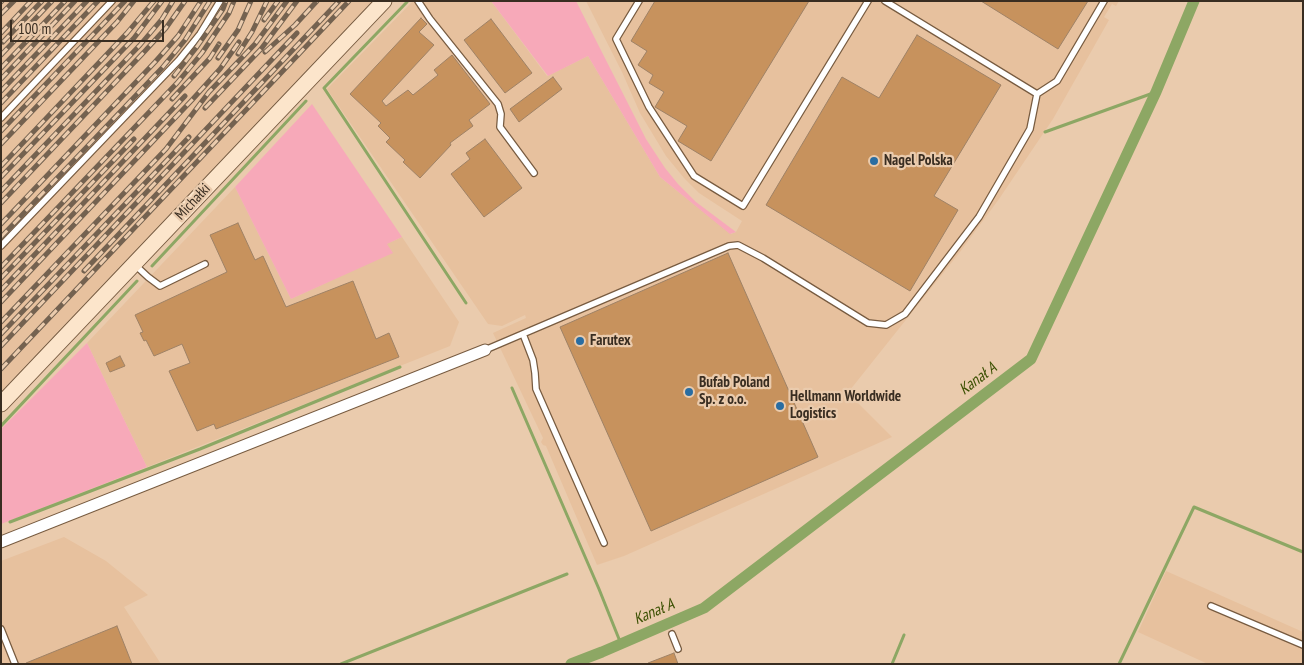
<!DOCTYPE html>
<meta charset="utf-8">
<style>
body{margin:0}
#map{position:relative;width:1304px;height:665px;overflow:hidden;background:#eacbad;font-family:"PT Sans Narrow",sans-serif}
canvas{display:block}
.frame{position:absolute;inset:0;border:2px solid #392d21;pointer-events:none}
.scale{position:absolute;left:10px;top:20px;width:154px;height:22px;box-sizing:border-box;border:2px solid #392d21;border-top:0;padding-left:6px;font-size:15px;line-height:18px;white-space:nowrap;color:#392d21;-webkit-text-stroke:4px #eacbad;paint-order:stroke}
</style>
<div id="map">
<canvas width="1304" height="665"></canvas>
<div class="frame"></div>
<div class="scale">100 m</div>
</div>
<script>
const ctx = document.querySelector('canvas').getContext('2d');
ctx.lineJoin = 'round';
function fillPath(path, color) { ctx.fillStyle = color; ctx.fill(path, 'evenodd'); }
const shape = rows => new Path2D(rows.map(r => 'M' + r).join(''));
function strokePath(path, color, width, dash) { ctx.strokeStyle = color; ctx.lineWidth = width; ctx.lineCap = dash ? 'butt' : 'round'; ctx.setLineDash(dash || []); ctx.stroke(path); }
function drawText(font, color, halo, rows, align = 'center') {
  ctx.font = font + ' "PT Sans Narrow",sans-serif'; ctx.lineWidth = 4.5; ctx.setLineDash([]); ctx.textBaseline = 'middle'; ctx.strokeStyle = halo; ctx.fillStyle = color; for (const [text, x, y, turn = 0] of rows) {
    ctx.save(); ctx.translate(x, y); ctx.rotate((+turn || 0) * Math.PI / 180); ctx.textAlign = isNaN(turn) ? turn : align; if (halo) ctx.strokeText(text, 0, 0); ctx.fillText(text, 0, 0); ctx.restore();
  }
}
fillPath(shape([
 [1,1,372,1,1,391],
 [413,1,491,1,547,76,588,56,660,177,731,234,736,232,742,221,699,193,684,178,666,156,640,113,622,72,586,1,1119,1,1116,6,1112,4,1104,17,1109,20,1053,119,999,199,960,252,850,390,855,400,892,437,624,556,597,565,546,446,543,445,541,442,543,438,493,333,526,318,525,315,502,326,488,324,327,89],
 [235,187,291,299,392,252,386,244,402,237,459,322,450,346,147,467,87,343],
 [64,537,106,561,148,595,124,607,161,664,1,664,1,561],
 [1166,571,1303,632,1303,664,1208,664,1138,632]
]), '#e7c19e');
fillPath(shape([
 [491,1,576,1,646,139,665,168,678,184,696,202,736,232,730,234,660,177,588,56,548,76],
 [312,104,402,237,387,244,393,253,291,299,235,187],
 [87,343,147,467,1,524,1,429]
]), '#f7a9b9');
strokePath(shape([
 [407,2,324,88,466,303],
 [1045,132,1156,92],
 [152,266,306,101],
 [512,388,599,589,621,644],
 [1,426,137,281],
 [10,522,200,449,400,367],
 [341,664,567,574],
 [892,664,904,635],
 [1119,664,1194,507,1303,552]
]), '#8da764', 3);
strokePath(shape([
 [571,664,602,652,704,608,1031,359,1156,92,1194,1]
]), '#8da764', 11);
const building = shape([
 [655,1,809,1,711,161,678,141,687,126,655,107,664,92,649,83,653,75,638,65,647,51,631,41,655,1],
 [981,1,1088,1,1058,49,981,1],
 [421,18,427,24,419,32,434,45,382,101,386,106,408,90,413,95,438,75,434,70,452,55,490,104,469,120,473,126,450,143,451,145,420,178,403,162,405,160,386,142,390,138,378,126,381,123,350,94,421,18],
 [491,19,532,73,505,93,464,40,491,19],
 [917,35,1001,85,934,196,958,210,910,291,766,205,842,77,879,98,917,35],
 [553,77,562,89,519,122,510,109,553,77],
 [485,139,522,188,484,217,451,174,470,159,466,153,485,139],
 [238,223,255,260,263,256,286,307,353,281,376,339,389,333,399,357,216,429,214,424,197,431,169,371,190,363,182,344,154,356,146,340,144,341,140,333,143,332,135,315,227,272,210,235,238,223],
 [728,253,818,457,651,531,560,327,728,253],
 [120,356,125,366,110,372,106,363,120,356],
 [117,626,132,664,26,664,26,663,117,626],
 [674,653,678,664,648,664,648,663,674,653]
]);
fillPath(building, '#c7925d');
strokePath(building, '#9f8266', 1);
const lane = shape([
 [418,1,430,19,498,104,501,114,500,127,534,173],
 [639,1,616,39,649,107,694,176,743,206,868,1],
 [885,1,1037,94],
 [1,118,112,1],
 [1,246,179,60,200,34,220,1],
 [134,264,148,277,160,286,205,264],
 [523,334,533,360,535,373,536,389,604,543],
 [485,350,729,246,738,245,763,258,868,323,886,325,905,314,979,217,1030,129,1037,94,1057,81,1104,1],
 [1211,606,1303,645],
 [1,629,15,664],
 [672,634,678,649]
]);
const street = shape([
 [1,542,485,350]
]);
const secondary = shape([
 [1,404,384,1]
]);
strokePath(lane, '#775b40', 8);
strokePath(street, '#775b40', 13);
strokePath(secondary, '#775b40', 17);
strokePath(lane, '#fff', 5.5);
strokePath(street, '#fff', 11);
strokePath(secondary, '#fce5cb', 15);
const rail = shape([
 [1,2,2,1],
 [1,14,14,1],
 [264,20,278,1],
 [1,33,31,1],
 [3,42,42,1],
 [265,52,295,25,317,1],
 [238,54,252,32,267,1],
 [1,55,52,1],
 [218,58,238,30,251,1],
 [1,68,65,1],
 [174,76,196,48,223,9,226,1],
 [1,79,75,1],
 [1,91,87,1],
 [172,99,210,58,219,44],
 [1,103,98,1],
 [205,108,261,49,297,1],
 [1,131,125,1],
 [1,144,117,22,134,1],
 [1,166,127,33,154,1],
 [1,177,134,38,162,1],
 [1,191,140,45,162,19,173,1],
 [1,203,145,51,166,28,185,1],
 [1,224,155,62,178,36,201,1],
 [1,237,162,68,185,40,210,1],
 [1,267,177,83,202,53,229,13,234,1],
 [84,271,339,1],
 [1,278,134,139],
 [1,290,185,96],
 [1,302,192,100,220,69,239,42],
 [1,322,166,149,209,92,255,44,287,1],
 [1,334,189,137],
 [1,346,297,33],
 [1,369,349,1]
]);
strokePath(rail, '#746250', 5);
strokePath(rail, '#eacbad', 3, [9]);
for (const [x, y, r, color] of [
 [874,161,5,"#296da2"],
 [580,341,5,"#296da2"],
 [689,392,5,"#296da2"],
 [780,406,5,"#296da2"]
]) { const dot = new Path2D(); dot.arc(x, y, r, 0, 2 * Math.PI); ctx.fillStyle = color; ctx.fill(dot); strokePath(dot, '#eacbad', 2); }
drawText('bold 15px', '#392d21', '#eacbad', [
 ["Nagel Polska",884,161],
 ["Farutex",590,341],
 ["Bufab Poland",699,383],
 ["Sp. z o.o.",699,400],
 ["Hellmann Worldwide",790,397],
 ["Logistics",790,414]
], 'left');
drawText('15px', '#392d21', '#eacbad', [
 ["Michałki",193,202,-47]
]);
drawText('italic 16px', '#3b5002', '#eacbad', [
 ["Kanał A",978,379,-37],
 ["Kanał A",654,612,-23]
]);
</script>
